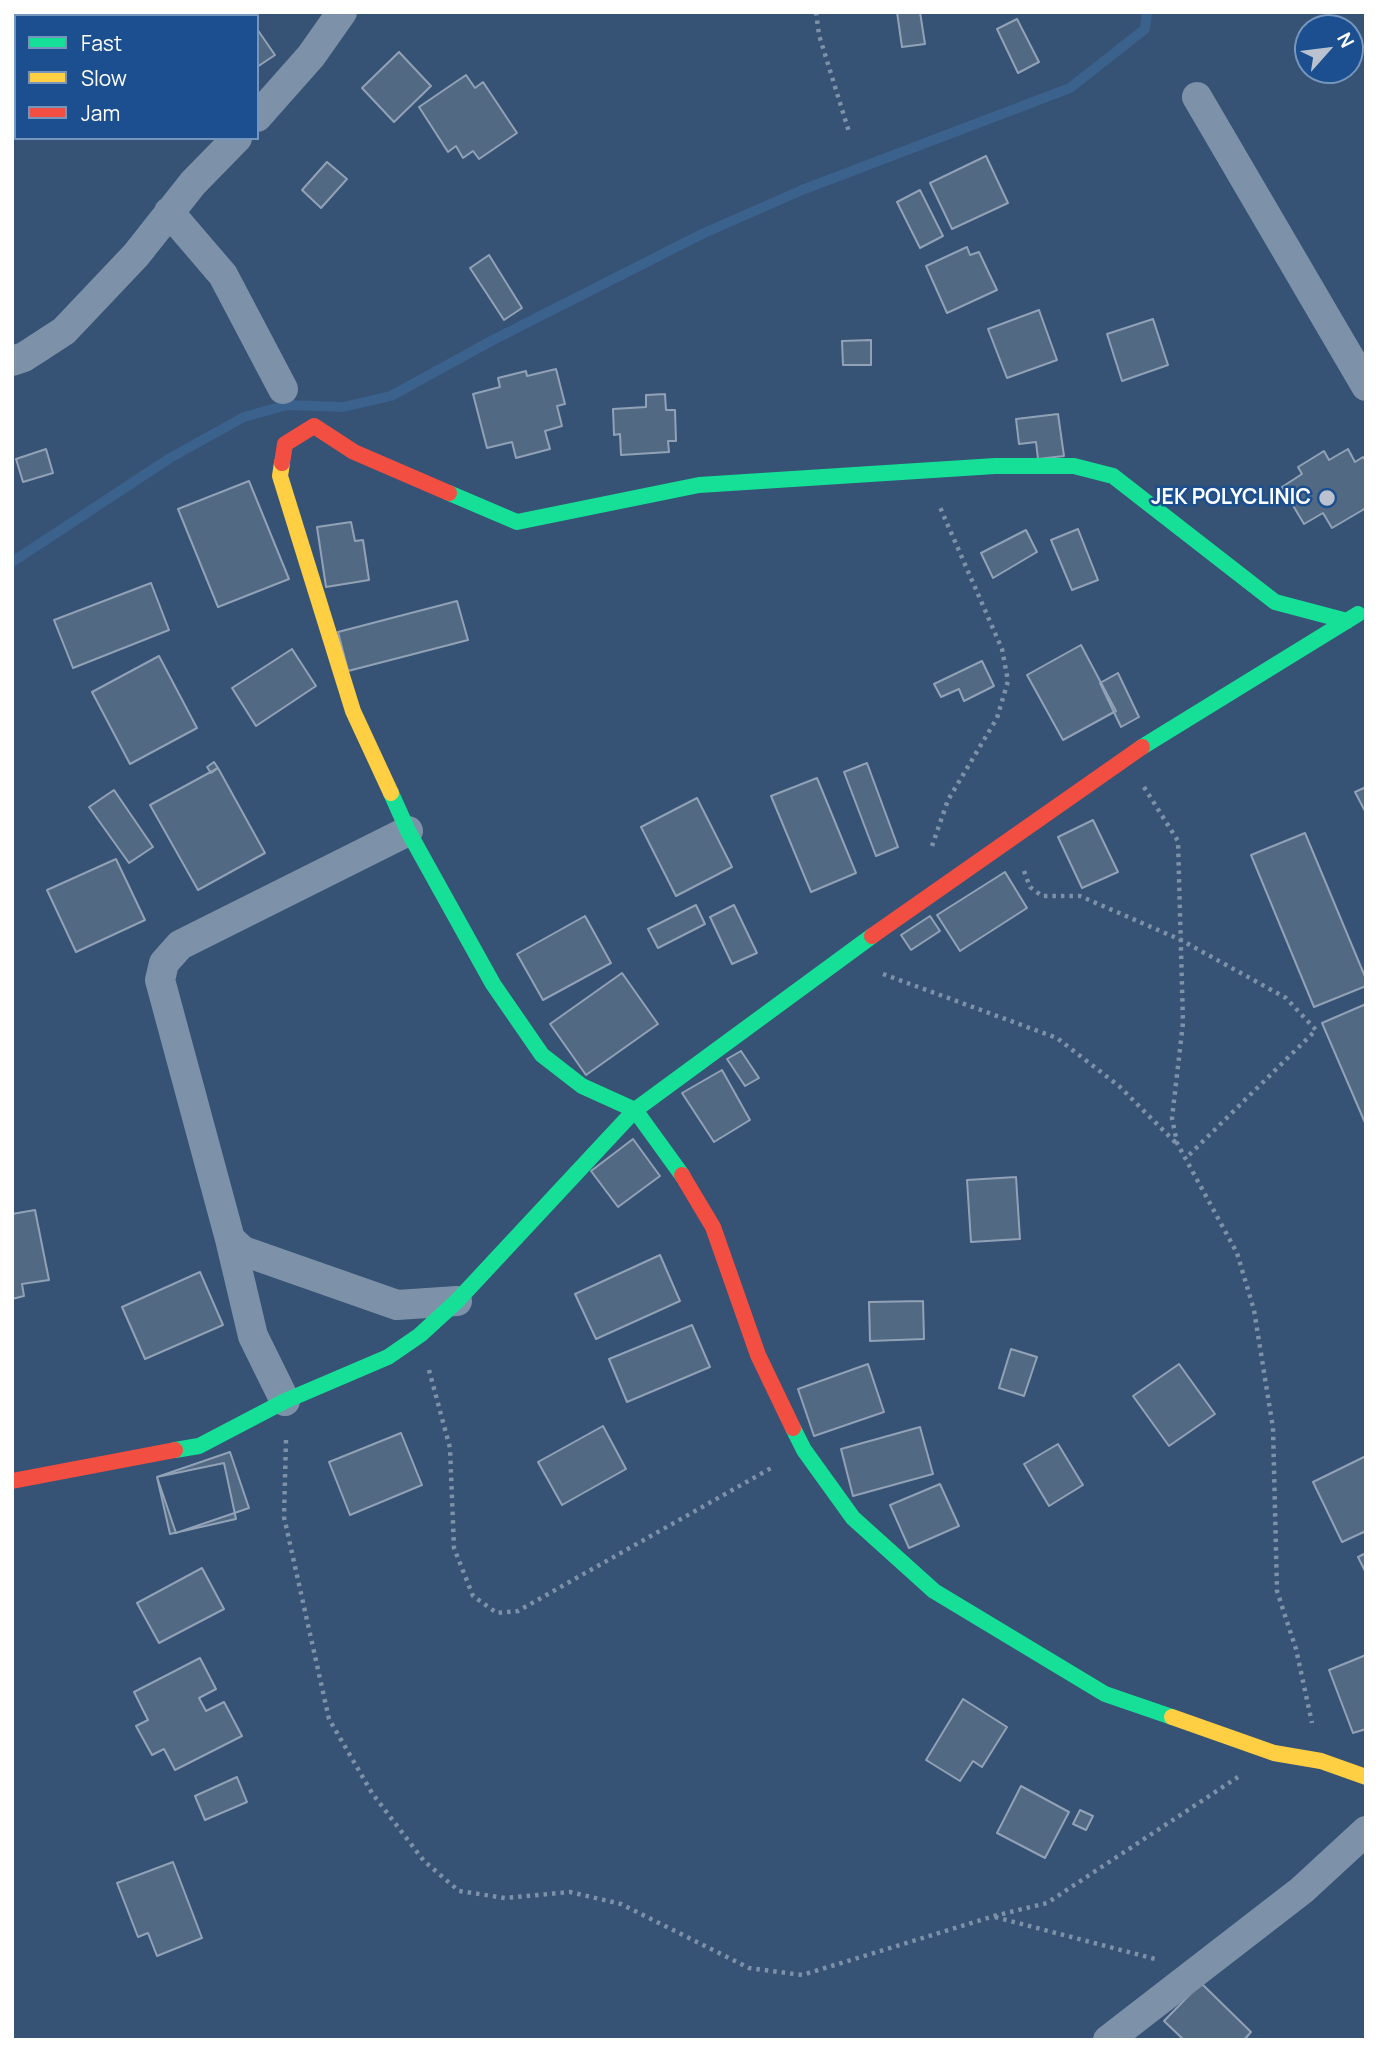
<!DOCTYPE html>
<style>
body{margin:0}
#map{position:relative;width:1378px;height:2052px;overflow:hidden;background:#365274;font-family:Manrope,sans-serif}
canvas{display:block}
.frame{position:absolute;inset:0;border:14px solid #fff;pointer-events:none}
.legend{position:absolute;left:14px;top:14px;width:245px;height:126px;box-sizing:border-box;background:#1b4f8f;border:2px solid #7695bc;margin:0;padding:9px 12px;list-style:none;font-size:21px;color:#fff}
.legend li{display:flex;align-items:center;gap:14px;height:35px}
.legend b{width:35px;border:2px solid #7695bc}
.north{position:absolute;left:1294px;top:14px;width:70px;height:70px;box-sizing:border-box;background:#1b4f8f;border:2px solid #7695bc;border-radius:50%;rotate:62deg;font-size:19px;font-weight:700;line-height:28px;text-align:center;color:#fff}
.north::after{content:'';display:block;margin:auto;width:24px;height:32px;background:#b9c2ce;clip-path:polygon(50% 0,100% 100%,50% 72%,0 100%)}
</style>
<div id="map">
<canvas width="1378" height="2052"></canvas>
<div class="frame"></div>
<ul class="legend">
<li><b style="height:9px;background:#16e098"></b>Fast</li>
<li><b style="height:9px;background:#ffcf43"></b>Slow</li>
<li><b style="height:9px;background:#f24e42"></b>Jam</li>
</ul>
<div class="north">N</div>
</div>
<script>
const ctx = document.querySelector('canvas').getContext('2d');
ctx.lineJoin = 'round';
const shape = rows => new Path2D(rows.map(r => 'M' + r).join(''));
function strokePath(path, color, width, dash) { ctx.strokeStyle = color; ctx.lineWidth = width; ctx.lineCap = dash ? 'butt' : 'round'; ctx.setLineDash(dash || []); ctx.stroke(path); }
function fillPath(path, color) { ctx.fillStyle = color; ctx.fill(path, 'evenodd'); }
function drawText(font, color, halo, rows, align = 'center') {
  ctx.font = font + ' Manrope,sans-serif'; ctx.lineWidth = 5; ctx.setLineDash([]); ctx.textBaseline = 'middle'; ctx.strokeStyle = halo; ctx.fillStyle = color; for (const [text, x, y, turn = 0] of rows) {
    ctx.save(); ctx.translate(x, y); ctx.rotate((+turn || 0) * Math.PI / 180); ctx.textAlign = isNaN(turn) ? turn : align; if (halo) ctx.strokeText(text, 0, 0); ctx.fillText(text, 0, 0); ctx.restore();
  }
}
strokePath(shape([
 [12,562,170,458,244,417,287,405,343,407,391,396,493,340,702,234,802,190,1070,88,1145,29,1147,12]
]), '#3b618d', 10);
const building = shape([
 [897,12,920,12,925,44,902,47,897,12],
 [1017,19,1039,62,1018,73,997,29,1017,19],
 [257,29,275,55,257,67,257,29],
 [399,52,431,86,394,122,362,88,399,52],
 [466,75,475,88,483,82,517,133,479,159,473,151,463,158,456,146,448,152,419,107,466,75],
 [986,156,1008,203,952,229,930,183,986,156],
 [327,162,347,179,321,208,302,190,327,162],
 [920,190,943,236,920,248,897,202,920,190],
 [967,247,970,255,979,252,997,290,947,313,926,266,967,247],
 [489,255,522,308,504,320,470,268,489,255],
 [1039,310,1057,360,1007,378,988,329,1039,310],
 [1153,319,1168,365,1122,381,1107,334,1153,319],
 [871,340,871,365,843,365,842,341,871,340],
 [556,369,565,404,557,406,562,426,545,431,550,449,516,458,512,442,487,448,473,394,500,387,498,378,526,371,527,376,556,369],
 [665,394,666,410,675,410,676,441,668,441,669,452,621,455,620,434,614,435,613,409,646,407,646,395,665,394],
 [1058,414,1064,456,1038,459,1036,442,1019,444,1016,419,1058,414],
 [46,449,53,473,23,482,16,459,46,449],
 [1348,449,1355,462,1363,457,1366,461,1366,508,1332,528,1323,513,1304,524,1282,487,1302,474,1298,467,1324,451,1329,460,1348,449],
 [249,481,289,579,218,607,178,509,249,481],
 [351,522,355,541,363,540,369,580,326,587,317,527,351,522],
 [1078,529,1098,580,1072,590,1051,540,1078,529],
 [1026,530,1037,552,993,578,981,553,1026,530],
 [151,583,169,630,73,668,54,620,151,583],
 [457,601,468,640,348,671,338,632,457,601],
 [1081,645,1116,711,1063,740,1027,675,1081,645],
 [292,649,316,686,256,726,232,688,292,649],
 [159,656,197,728,130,764,92,692,159,656],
 [982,661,994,686,964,701,959,689,941,697,934,684,982,661],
 [1118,673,1139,717,1121,727,1100,683,1118,673],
 [214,762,218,768,211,773,207,767,214,762],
 [867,763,898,847,876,856,844,772,867,763],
 [218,768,265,853,198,890,150,805,218,768],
 [817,778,856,873,811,892,771,796,817,778],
 [1366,787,1366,813,1355,792,1366,787],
 [114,790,153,847,129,863,89,807,114,790],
 [697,798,732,867,676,896,641,827,697,798],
 [1093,820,1118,872,1082,888,1058,837,1093,820],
 [1305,833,1366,979,1366,986,1314,1007,1251,855,1305,833],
 [116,859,145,920,76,952,47,890,116,859],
 [1005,872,1027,908,960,951,937,915,1005,872],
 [696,905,705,924,658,948,648,929,696,905],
 [734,905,757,953,732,964,710,917,734,905],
 [585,916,611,963,543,1000,517,954,585,916],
 [930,916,940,931,911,950,901,935,930,916],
 [622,973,658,1024,586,1075,550,1024,622,973],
 [1366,1004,1366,1125,1322,1023,1366,1004],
 [741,1051,759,1078,745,1086,727,1059,741,1051],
 [722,1070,750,1120,714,1142,682,1093,722,1070],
 [633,1139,660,1176,618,1207,591,1171,633,1139],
 [1016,1177,1020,1239,971,1242,967,1180,1016,1177],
 [35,1210,49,1280,22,1284,24,1296,12,1299,12,1214,35,1210],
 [660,1255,680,1301,596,1339,575,1294,660,1255],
 [200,1272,223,1325,145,1359,122,1307,200,1272],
 [923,1301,924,1339,870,1341,869,1302,923,1301],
 [692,1325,710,1367,627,1402,609,1359,692,1325],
 [1011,1349,1037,1357,1024,1396,999,1388,1011,1349],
 [868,1364,884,1412,814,1436,798,1389,868,1364],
 [1179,1364,1215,1414,1169,1446,1133,1396,1179,1364],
 [603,1426,626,1469,562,1505,538,1462,603,1426],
 [920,1427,933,1474,853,1496,841,1449,920,1427],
 [401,1433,422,1485,350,1515,329,1462,401,1433],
 [1058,1444,1083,1485,1049,1506,1024,1464,1058,1444],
 [230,1452,249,1508,176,1533,157,1477,230,1452],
 [1366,1456,1366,1531,1342,1542,1313,1482,1366,1456],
 [224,1463,236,1519,170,1534,157,1477,224,1463],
 [940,1484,959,1526,909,1548,890,1505,940,1484],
 [1366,1553,1366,1573,1358,1557,1366,1553],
 [202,1568,224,1609,159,1643,137,1603,202,1568],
 [1366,1655,1366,1729,1353,1733,1329,1670,1366,1655],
 [200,1658,216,1689,199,1698,206,1711,224,1702,242,1736,175,1770,164,1749,152,1755,136,1726,148,1720,134,1692,200,1658],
 [963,1699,1007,1727,982,1767,973,1761,960,1781,926,1760,963,1699],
 [237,1777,247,1802,205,1820,195,1796,237,1777],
 [1021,1786,1069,1812,1045,1858,997,1833,1021,1786],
 [1080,1810,1093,1816,1086,1830,1073,1824,1080,1810],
 [173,1862,202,1938,157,1956,148,1933,138,1937,117,1883,173,1862],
 [1201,1983,1251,2032,1244,2040,1184,2040,1164,2021,1201,1983]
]);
fillPath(building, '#526984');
strokePath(building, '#92a2b6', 2);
strokePath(shape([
 [816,12,819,35,849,132],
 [1144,787,1178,841,1183,1023,1172,1118,1177,1143,1237,1253,1254,1310,1273,1428,1277,1591,1296,1649,1312,1723],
 [932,846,948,800,997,718,1008,681,1002,649,939,505],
 [1024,871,1030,887,1042,896,1080,896,1181,940,1286,998,1316,1030,1186,1158],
 [883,974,1057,1038,1119,1086,1176,1143],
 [429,1370,450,1448,454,1548,473,1596,497,1613,518,1611,773,1467],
 [286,1440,284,1517,329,1719,372,1793,424,1861,459,1891,505,1898,570,1892,621,1904,749,1968,802,1975,994,1916,1047,1903,1238,1777],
 [995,1917,1159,1960]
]), '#7d92a8', 4.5, [3.5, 5]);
strokePath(shape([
 [1197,97,1366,386],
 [257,117,311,56,342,12],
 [169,212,223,275,283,389],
 [12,361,24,357,64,331,136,255,193,183,237,138],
 [408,831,180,945,164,963,160,980,230,1239,243,1251,397,1305,457,1301],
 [230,1239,253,1336,285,1401],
 [1108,2040,1302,1890,1366,1831]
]), '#7d92a8', 30);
strokePath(shape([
 [449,493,517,522,699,485,995,466,1074,466,1113,476,1275,602,1347,621],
 [1142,747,1358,614],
 [391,793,408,831,493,984,542,1055,582,1086,635,1110,682,1175],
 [793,1428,804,1450,853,1518,934,1591,1105,1694,1172,1717],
 [175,1450,199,1446,285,1401,388,1357,420,1335,457,1301,635,1110,872,936]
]), '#16e098', 16);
strokePath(shape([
 [282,463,280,476,353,711,391,793],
 [1172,1717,1274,1753,1321,1761,1366,1777]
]), '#ffcf43', 16);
strokePath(shape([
 [282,463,285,444,314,426,354,452,449,493],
 [872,936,1142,747],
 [682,1175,713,1227,758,1355,793,1428],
 [12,1481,175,1450]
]), '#f24e42', 16);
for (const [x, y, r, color] of [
 [1327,498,9,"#b9c2ce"]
]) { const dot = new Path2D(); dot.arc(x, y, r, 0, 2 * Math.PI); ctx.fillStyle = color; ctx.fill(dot); strokePath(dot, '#1b4f8f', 2.5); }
drawText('bold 21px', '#fff', '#1b4f8f', [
 ["JEK POLYCLINIC",1311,498]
], 'right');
</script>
